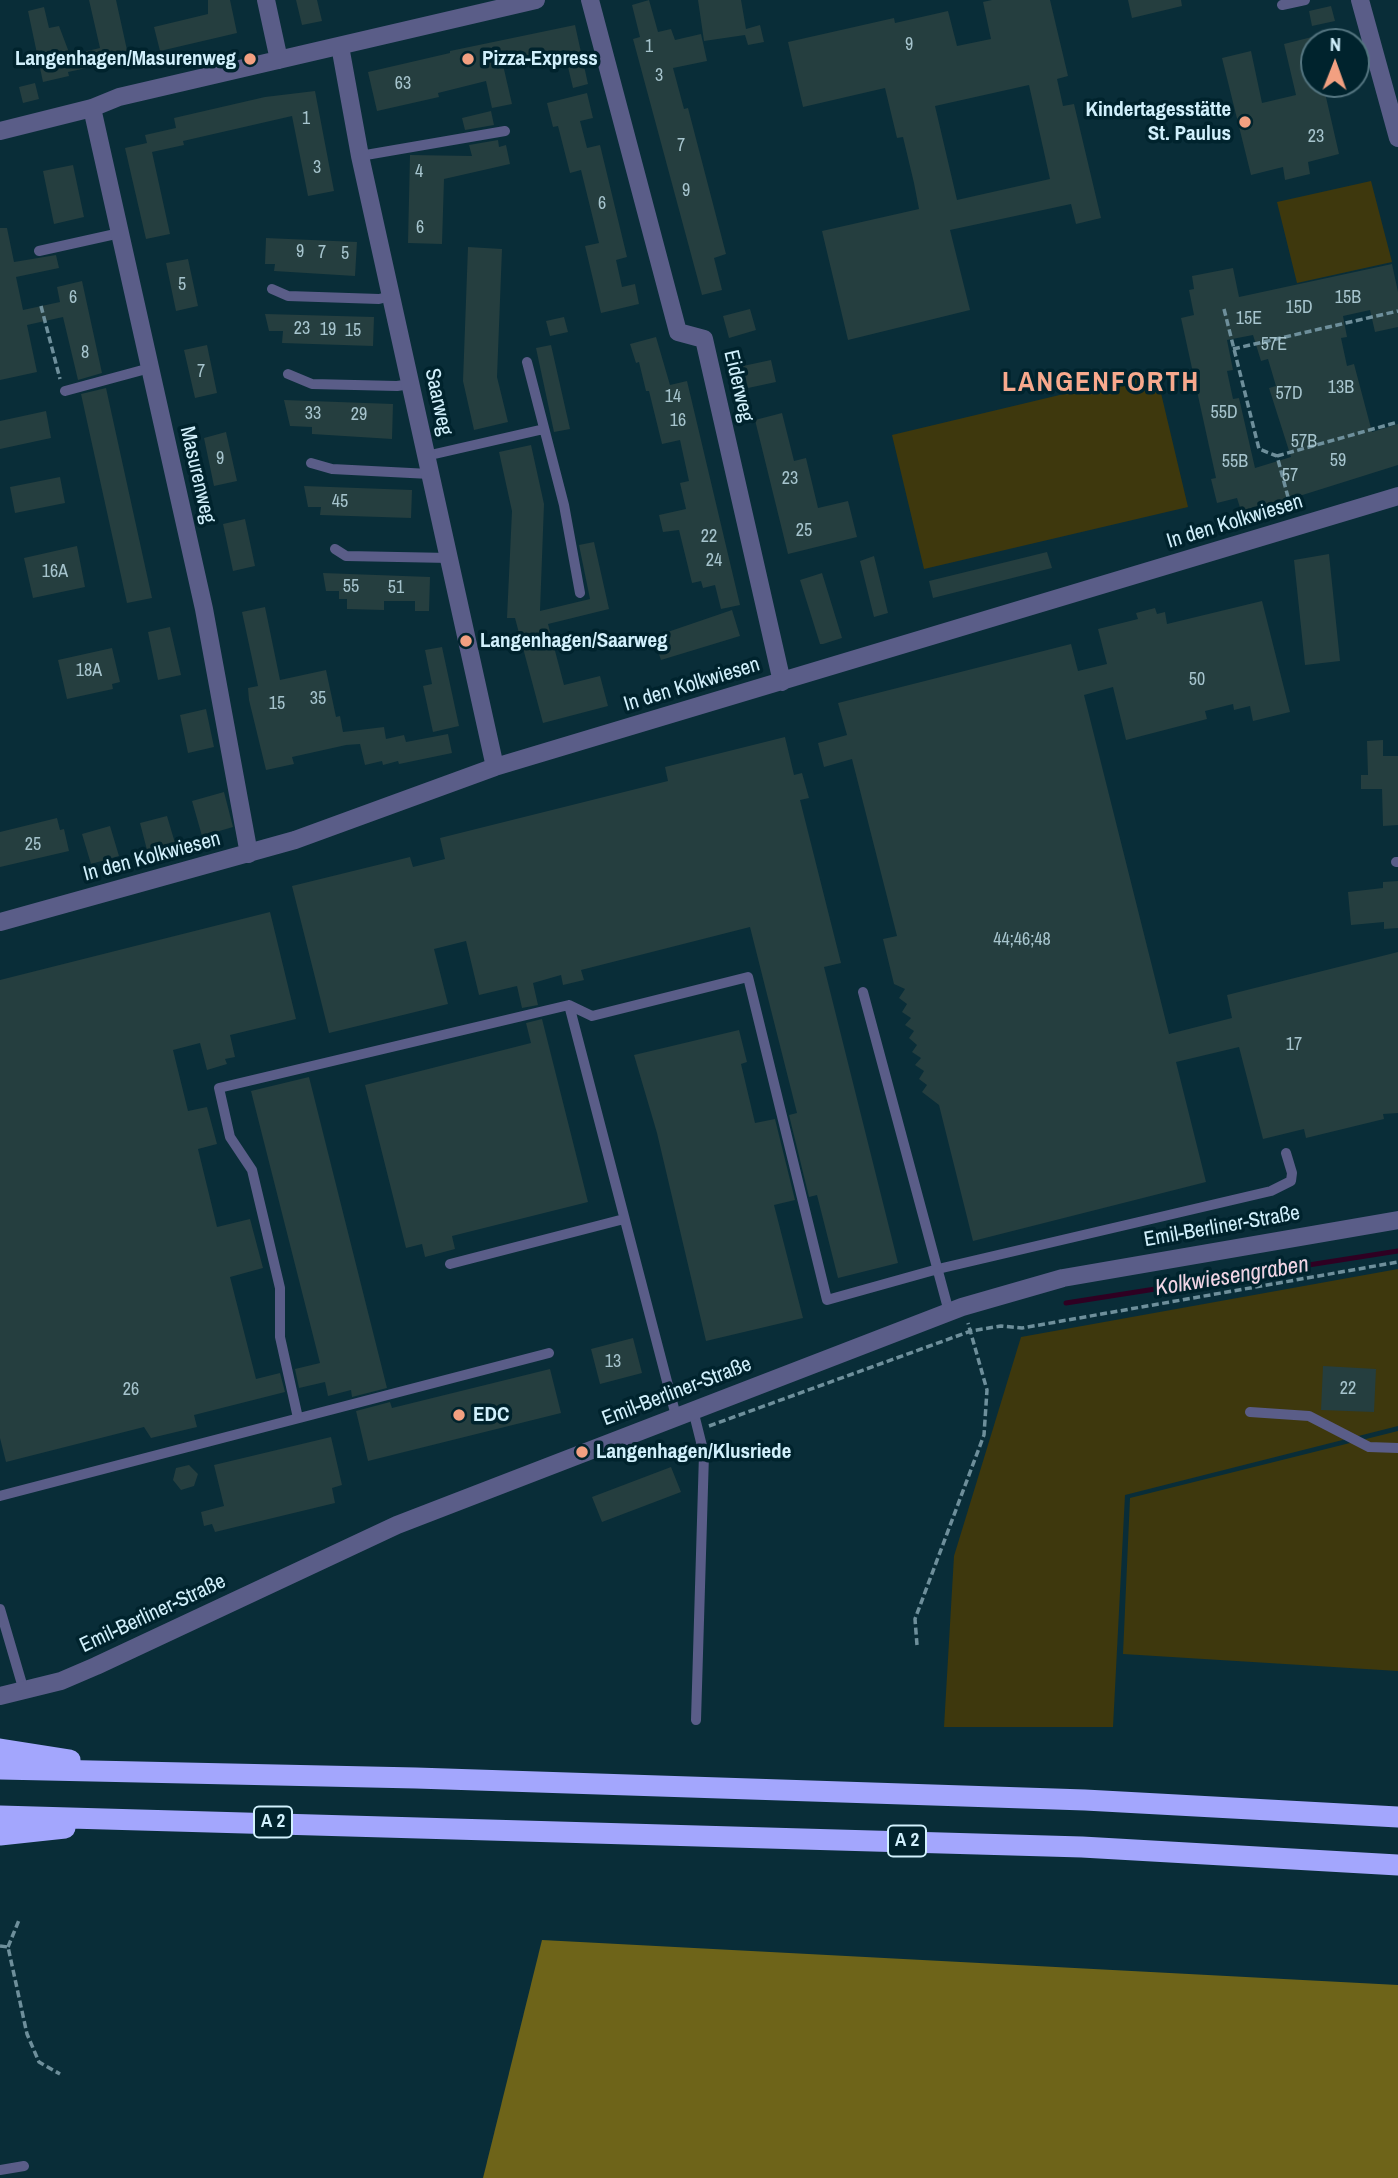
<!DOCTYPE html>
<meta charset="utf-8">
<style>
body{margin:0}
#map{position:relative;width:1398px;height:2178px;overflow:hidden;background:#092d38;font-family:"Archivo Narrow",sans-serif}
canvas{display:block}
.north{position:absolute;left:1300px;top:28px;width:70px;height:70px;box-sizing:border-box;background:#00232d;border:2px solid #547580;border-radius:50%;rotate:1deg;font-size:19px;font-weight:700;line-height:28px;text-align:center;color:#d1f0fc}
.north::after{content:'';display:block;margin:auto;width:24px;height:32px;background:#f2a081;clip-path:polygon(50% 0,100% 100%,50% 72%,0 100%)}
</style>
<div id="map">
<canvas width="1398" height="2178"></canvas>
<div class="north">N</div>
</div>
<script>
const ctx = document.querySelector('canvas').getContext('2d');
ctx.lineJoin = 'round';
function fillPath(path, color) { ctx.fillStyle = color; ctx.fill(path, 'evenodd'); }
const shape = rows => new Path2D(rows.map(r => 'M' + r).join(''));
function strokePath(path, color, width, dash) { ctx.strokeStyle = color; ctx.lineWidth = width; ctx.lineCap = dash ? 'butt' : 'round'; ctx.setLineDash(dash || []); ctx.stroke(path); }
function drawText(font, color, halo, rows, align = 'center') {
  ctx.font = font + ' "Archivo Narrow",sans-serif'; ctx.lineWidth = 7; ctx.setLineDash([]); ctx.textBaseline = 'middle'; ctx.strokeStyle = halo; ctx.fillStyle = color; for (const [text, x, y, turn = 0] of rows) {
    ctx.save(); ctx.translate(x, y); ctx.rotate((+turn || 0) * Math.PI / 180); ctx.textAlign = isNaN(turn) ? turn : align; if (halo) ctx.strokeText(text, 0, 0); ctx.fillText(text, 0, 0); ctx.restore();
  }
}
fillPath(shape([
 [1371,181,1392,262,1297,283,1277,202],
 [1156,372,1188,507,924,569,892,435],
 [1398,1269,1398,1426,1125,1495,1113,1727,944,1727,954,1556,1021,1337],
 [1398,1431,1398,1671,1123,1654,1130,1498]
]), '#3e380d');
fillPath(shape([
 [542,1940,1398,1985,1398,2178,483,2178]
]), '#6e6419');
strokePath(shape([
 [1066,1303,1398,1251]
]), '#2f0022', 5);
fillPath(shape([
 [89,0,116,0,129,59,68,72,69,76,43,82,28,11,44,7,49,28,59,26,70,55,100,48],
 [208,0,230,0,237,33,160,51,154,27,208,14],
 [296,0,317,0,322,21,302,25],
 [649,0,658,32,671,29,675,40,701,34,707,61,673,68,684,109,688,108,726,254,714,258,722,290,702,295,633,39,640,37,632,5],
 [698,0,741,0,746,29,760,25,764,42,748,45,745,35,704,41],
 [992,0,1050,0,1068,76,1057,79,1063,106,1074,104,1101,218,1076,224,1071,204,950,230,970,310,848,340,822,231,919,209,914,183,903,137,897,138,885,88,803,107,788,42,894,18,895,23,948,11,957,46,991,39,983,2],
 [1029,85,1050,179,957,200,935,106],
 [1128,0,1181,0,1182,6,1132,18],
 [1331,6,1335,21,1312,26,1309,11],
 [575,25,588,84,573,88,564,50,503,65,512,104,492,108,486,81,438,93,439,97,377,111,368,72,450,53,450,51],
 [1312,37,1314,84,1323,84,1339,154,1308,162,1310,174,1285,180,1283,167,1251,175,1222,58,1251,51,1262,103,1296,95,1284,44],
 [35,83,39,99,23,103,19,87],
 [315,91,334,191,308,196,292,116,183,141,184,145,152,152,170,234,146,239,125,148,147,143,145,135,176,128,174,118,265,97],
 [587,93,593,118,580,121,587,148,600,145,627,257,616,260,622,287,635,284,639,304,601,313,585,246,599,243,581,170,570,173,558,126,553,127,547,103],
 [491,111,494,125,465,130,462,118],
 [498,140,499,147,506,145,510,164,444,179,442,244,408,243,410,155,472,156,469,145],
 [73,165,84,217,54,224,43,171],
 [0,228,7,228,14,262,56,255,59,268,16,277,23,310,60,302,57,287,82,281,102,373,78,380,63,317,27,325,37,372,0,380],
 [266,238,357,242,355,276,274,271,275,264,265,264],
 [468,247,502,249,497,377,508,422,474,430,463,381],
 [188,259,198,306,176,311,166,263],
 [1392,264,1398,292,1398,327,1375,332,1370,310,1343,316,1347,337,1341,338,1347,366,1354,364,1372,432,1398,424,1398,465,1242,514,1237,498,1217,503,1211,479,1216,478,1181,318,1194,315,1189,290,1194,289,1192,276,1233,268,1239,297],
 [1253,335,1261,361,1268,359,1276,386,1269,388,1291,457,1255,468,1239,398,1233,399,1227,371,1233,370,1227,340],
 [750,309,756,330,729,338,723,316],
 [265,314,374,317,373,346,282,343,283,331,269,331],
 [564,317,568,332,550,336,546,321],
 [656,337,670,385,687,381,740,605,721,609,715,585,703,588,701,581,692,583,679,530,663,532,659,515,686,509,680,483,689,481,680,440,662,444,649,391,646,391,639,362,636,363,630,344],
 [207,345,217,393,195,398,184,350],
 [551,345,570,429,554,432,536,348],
 [771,360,776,382,748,388,743,366],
 [106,388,152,598,127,603,81,394],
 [284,400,393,404,392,439,312,434,312,427,290,426],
 [46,411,51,438,0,449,0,421],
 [782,413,794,461,806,458,818,508,848,501,857,537,788,554,755,420],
 [226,432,237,481,214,486,204,438],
 [531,445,544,504,540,611,590,599,579,545,594,542,609,609,548,624,564,685,600,676,608,706,543,723,515,618,507,618,512,511,499,452],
 [60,477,65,503,15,513,10,487],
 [304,486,412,490,411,518,320,515,321,507,308,507],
 [245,519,255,566,233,571,223,524],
 [77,546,85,587,33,598,24,558],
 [1047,552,1052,568,933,598,929,581],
 [1329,554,1340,661,1305,665,1294,560],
 [874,556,888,613,874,617,860,561],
 [323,573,430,577,429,611,415,611,415,601,384,601,384,610,347,609,347,599,339,599,339,591,326,591],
 [822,573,842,638,823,644,820,644,800,580],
 [1262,601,1290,712,1253,721,1250,706,1234,710,1233,704,1205,711,1207,719,1126,740,1113,687,1084,695,1169,1034,1232,1018,1227,995,1398,952,1398,1113,1383,1114,1384,1119,1306,1138,1304,1129,1263,1139,1239,1047,1176,1062,1206,1182,973,1241,939,1105,922,1092,927,1085,919,1079,924,1071,915,1065,921,1058,912,1052,917,1045,909,1038,914,1031,905,1025,911,1018,902,1012,907,1004,899,998,905,989,894,984,883,939,897,936,852,759,824,767,818,743,847,735,838,703,1071,644,1078,671,1107,664,1098,629,1138,619,1136,613,1155,608,1157,614,1165,612,1167,624],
 [265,607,280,680,326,670,336,717,340,716,343,732,384,727,386,739,404,735,406,742,448,734,452,753,399,764,398,761,383,765,382,761,365,765,360,744,346,745,292,757,294,764,266,770,249,700,248,688,258,686,242,612],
 [732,610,740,636,661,660,653,637],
 [170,627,181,675,158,680,148,632],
 [442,647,459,726,433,732,423,686,432,684,425,650],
 [112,648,120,682,112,684,113,689,67,699,58,660],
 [206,709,214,747,188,753,180,715],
 [785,737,794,775,802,773,809,798,800,800,841,963,824,967,898,1263,838,1278,817,1195,809,1197,789,1115,797,1113,750,927,581,970,584,980,563,985,561,975,533,983,538,1005,522,1008,517,986,479,995,466,941,434,949,448,1004,329,1033,292,886,410,857,413,867,445,859,440,838,668,781,665,767],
 [1383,740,1383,756,1398,756,1398,825,1383,826,1382,789,1361,789,1361,775,1368,775,1367,741],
 [224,792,233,827,202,836,192,801],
 [167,816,175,843,147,850,140,823],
 [57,818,60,830,64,829,69,851,0,867,0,832],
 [110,826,119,856,91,864,82,834],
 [1398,881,1398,928,1384,929,1384,922,1351,925,1348,892,1383,888,1383,882],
 [270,912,296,1019,230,1035,235,1057,225,1059,227,1064,207,1070,200,1043,173,1050,188,1111,207,1107,217,1144,198,1149,217,1227,250,1219,263,1268,230,1277,256,1379,280,1373,285,1392,194,1415,197,1427,151,1438,144,1427,6,1462,0,1438,0,980],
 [542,1019,588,1202,452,1236,455,1249,425,1257,422,1244,406,1248,365,1085,531,1043,526,1023],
 [739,1030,747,1062,741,1064,755,1123,775,1119,795,1200,774,1205,803,1318,706,1341,657,1133,634,1055],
 [309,1077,387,1388,352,1397,351,1390,328,1396,325,1382,299,1388,295,1369,320,1363,251,1091],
 [633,1338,642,1373,600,1384,591,1349],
 [1323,1366,1376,1369,1374,1412,1321,1410],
 [550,1369,561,1413,368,1461,356,1411,390,1402,392,1408],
 [331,1437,342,1485,332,1488,335,1503,215,1532,212,1524,204,1526,201,1512,224,1506,214,1465],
 [189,1465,198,1474,194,1486,181,1490,173,1480,176,1468],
 [671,1467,681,1492,602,1522,592,1497]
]), '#253e3f');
strokePath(shape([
 [41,306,60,379],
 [1224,309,1259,449,1277,456,1292,512],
 [1233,349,1398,311],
 [1277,456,1398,422],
 [709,1426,971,1331,1001,1326,1022,1328,1398,1262],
 [917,1645,915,1619,984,1435,987,1390,968,1323],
 [0,1946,8,1947,27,2034,39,2062,60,2074],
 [8,1947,19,1920]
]), '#6e8f9b', 3.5, [7, 3.5]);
strokePath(shape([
 [1282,5,1305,0],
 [360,156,505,131],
 [39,251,120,233],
 [272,289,288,296,379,299,391,296],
 [527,362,564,505,580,593],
 [288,374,312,384,397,386,411,384],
 [65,391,150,368],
 [426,456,544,429],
 [311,463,332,469,430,474],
 [335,549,346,556,450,558],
 [1396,862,1398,862],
 [863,992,949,1312],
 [569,1005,676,1416],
 [450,1264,624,1219],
 [693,1410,704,1454,696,1720],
 [1250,1412,1309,1416,1369,1447,1398,1448],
 [298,1418,280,1337,280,1288,252,1170,230,1137,219,1088,569,1005,592,1016,748,977,827,1300,938,1269,1271,1191,1291,1181,1292,1173,1286,1153],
 [0,1496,549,1353],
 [0,1609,24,1691],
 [0,2170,24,2166]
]), '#5a5d88', 10);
strokePath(shape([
 [266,0,279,60],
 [590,0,678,332,704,339,782,682],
 [1360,0,1398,138],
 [340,46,360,156,495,767],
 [92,108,204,609,249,854],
 [0,131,92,108,119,97,536,0],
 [0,922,295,840,495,767,1398,496],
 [0,1696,61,1681,96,1666,397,1525,962,1307,1063,1278,1398,1220]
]), '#5a5d88', 18);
strokePath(shape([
 [0,1749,70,1760],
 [0,1769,416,1778,1085,1800,1398,1817],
 [0,1816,1082,1847,1398,1865],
 [0,1835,65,1828]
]), '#a3a6fd', 21);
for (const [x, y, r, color] of [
 [250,59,7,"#f2a081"],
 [468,59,7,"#f2a081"],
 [1245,122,7,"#f2a081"],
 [466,641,7,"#f2a081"],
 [459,1415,7,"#f2a081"],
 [582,1452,7,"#f2a081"]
]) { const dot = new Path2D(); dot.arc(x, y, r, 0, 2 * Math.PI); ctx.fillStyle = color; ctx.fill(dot); strokePath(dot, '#00232d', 2.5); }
drawText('18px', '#a6c4cd', null, [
 ["9",909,45],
 ["1",649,47],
 ["3",659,76],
 ["63",403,84],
 ["1",306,119],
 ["23",1316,137],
 ["7",681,146],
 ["3",317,168],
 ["4",419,172],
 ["9",686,191],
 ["6",602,204],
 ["6",420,228],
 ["9",300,252],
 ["7",322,253],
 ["5",345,254],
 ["5",182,285],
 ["6",73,298],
 ["15B",1348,298],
 ["15D",1299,308],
 ["15E",1249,319],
 ["23",302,329],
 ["19",328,330],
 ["15",353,331],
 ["57E",1274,345],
 ["8",85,353],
 ["7",201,372],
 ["13B",1341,388],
 ["57D",1289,394],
 ["14",673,397],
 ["55D",1224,413],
 ["33",313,414],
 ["29",359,415],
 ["16",678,421],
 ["57B",1304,442],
 ["9",220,459],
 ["59",1338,461],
 ["55B",1235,462],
 ["57",1290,476],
 ["23",790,479],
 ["45",340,502],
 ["25",804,531],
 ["22",709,537],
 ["24",714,561],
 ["16A",55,572],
 ["55",351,587],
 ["51",396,588],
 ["18A",89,671],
 ["50",1197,680],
 ["35",318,699],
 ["15",277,704],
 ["25",33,845],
 ["44;46;48",1022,940],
 ["17",1294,1045],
 ["13",613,1362],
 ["22",1348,1389],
 ["26",131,1390]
]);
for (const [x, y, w] of [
 [273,1822,38],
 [907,1841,38]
]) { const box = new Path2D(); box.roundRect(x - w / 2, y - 15.5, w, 31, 5); ctx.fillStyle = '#00232d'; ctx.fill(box); strokePath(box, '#d1f0fc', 2); }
drawText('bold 19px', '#d1f0fc', null, [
 ["A 2",273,1822],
 ["A 2",907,1841]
]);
drawText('bold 21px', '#d1f0fc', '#00232d', [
 ["Langenhagen/Masurenweg",236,59,"right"],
 ["Pizza-Express",482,59],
 ["Kindertagesstätte",1231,110,"right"],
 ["St. Paulus",1231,134,"right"],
 ["Langenhagen/Saarweg",480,641],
 ["EDC",473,1415],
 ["Langenhagen/Klusriede",596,1452]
], 'left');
drawText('21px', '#d1f0fc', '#00232d', [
 ["Eiderweg",738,386,77],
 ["Saarweg",438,402,78],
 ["Masurenweg",197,475,77],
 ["In den Kolkwiesen",1235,522,-17],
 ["In den Kolkwiesen",692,685,-17],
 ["In den Kolkwiesen",152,857,-15],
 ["Emil-Berliner-Straße",1222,1227,-10],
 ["Emil-Berliner-Straße",677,1392,-21],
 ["Emil-Berliner-Straße",153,1614,-25]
]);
drawText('italic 23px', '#f0d5e5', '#00232d', [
 ["Kolkwiesengraben",1232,1277,-9]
]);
ctx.letterSpacing = '2px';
drawText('bold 28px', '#f7a98d', '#00232d', [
 ["LANGENFORTH",1101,383]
]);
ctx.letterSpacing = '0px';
</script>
